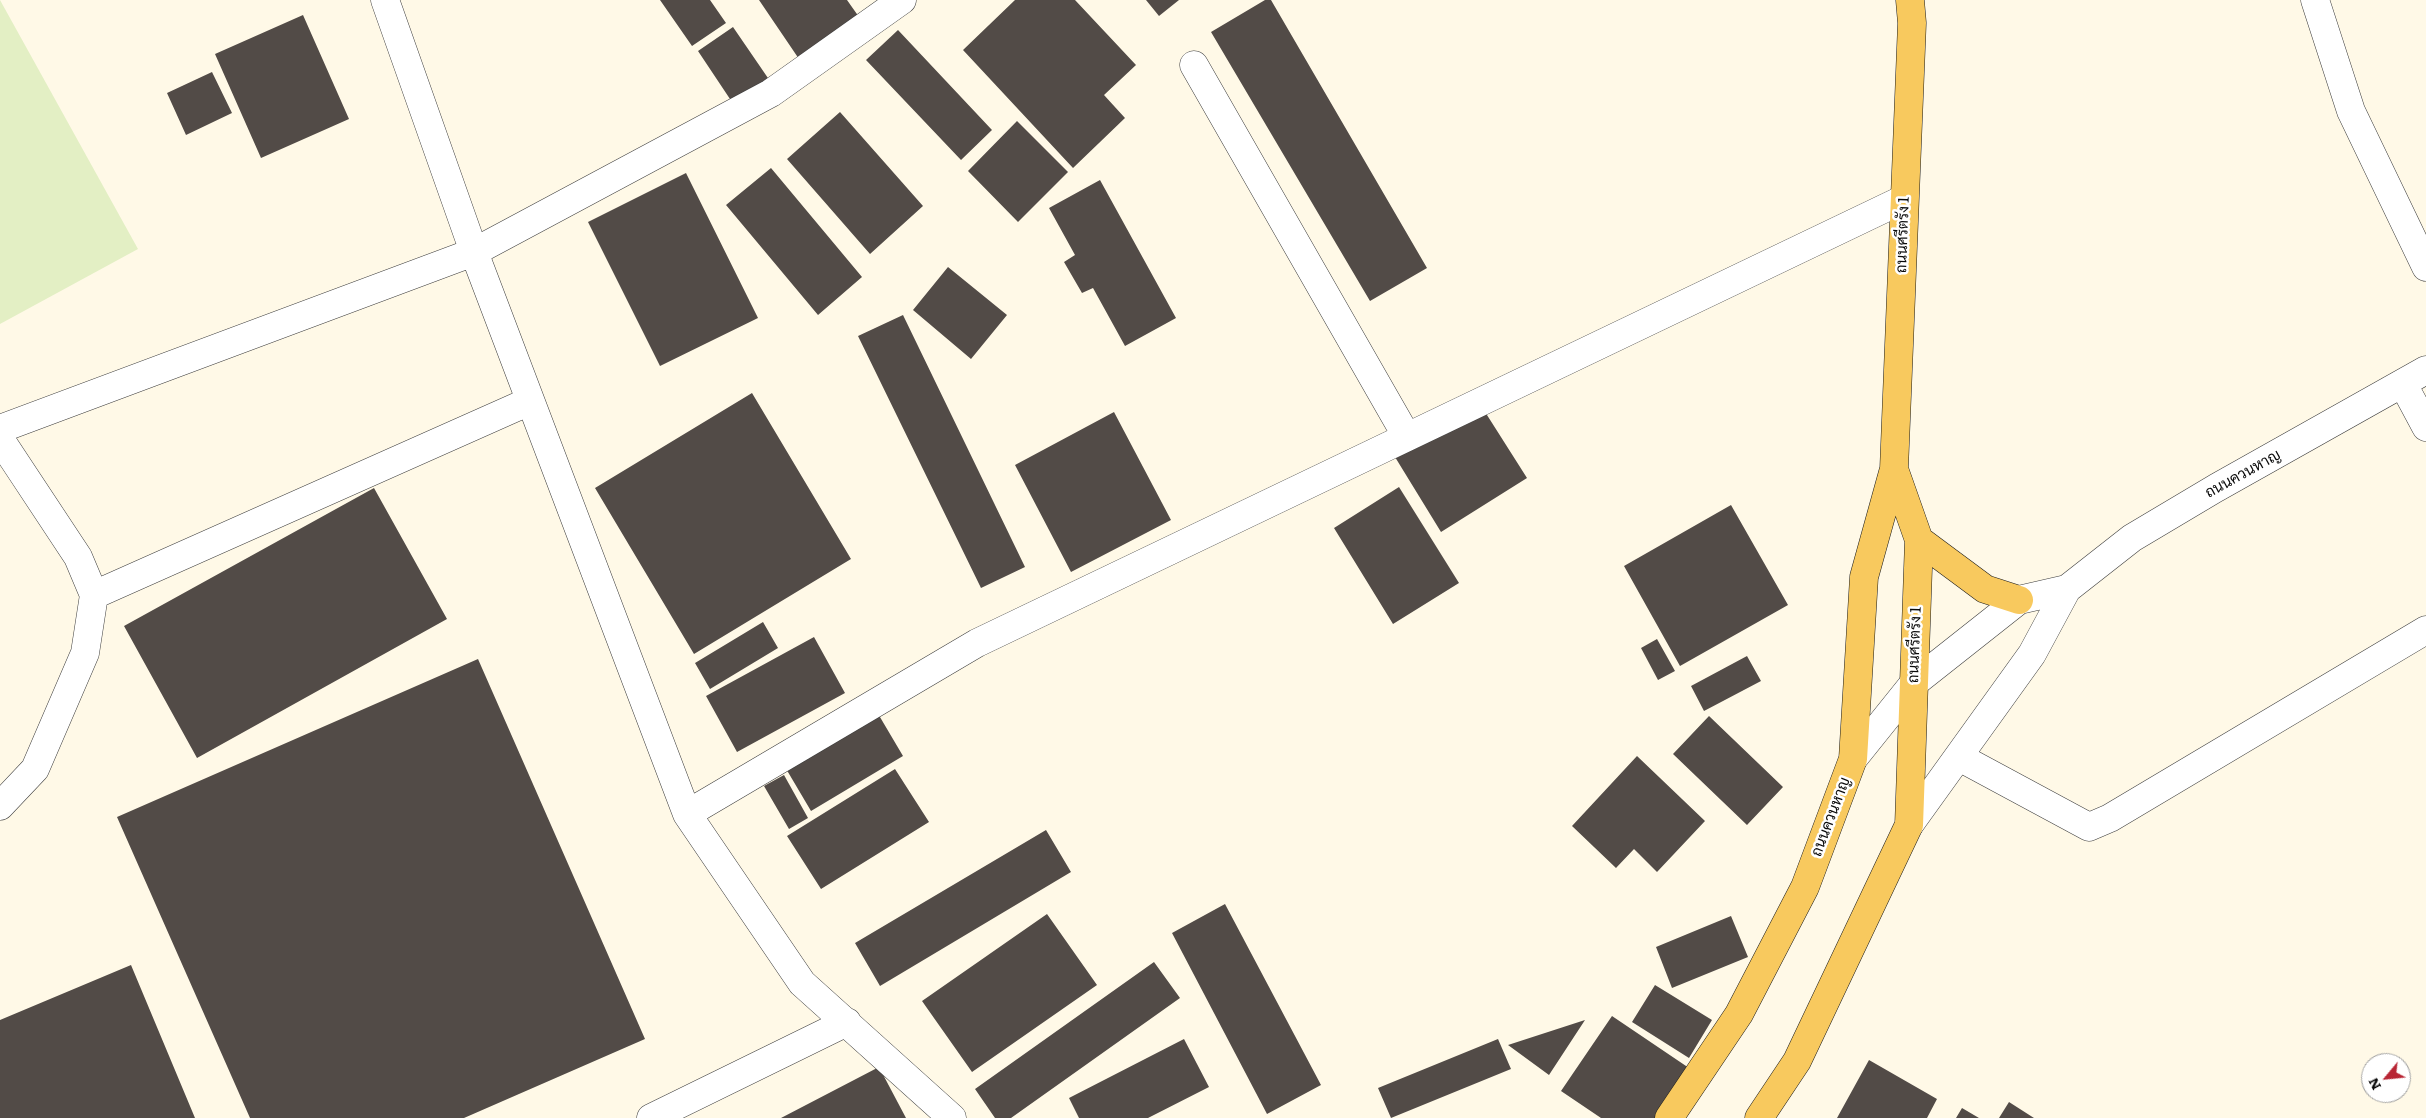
<!DOCTYPE html>
<meta charset="utf-8">
<style>
body{margin:0}
#map{position:relative;width:2426px;height:1118px;overflow:hidden;background:#fff9e7;font-family:Literata,serif}
canvas{display:block}
.north{position:absolute;left:2361px;top:1053px;width:50px;height:50px;box-sizing:border-box;background:#fff;border:1px solid #9d9d9d;border-radius:50%;rotate:242deg;font-size:14px;font-weight:700;line-height:20px;text-align:center;color:#0a0a0a}
.north::after{content:'';display:block;margin:auto;width:18px;height:22px;background:#b82534;clip-path:polygon(50% 0,100% 100%,50% 72%,0 100%)}
</style>
<div id="map">
<canvas width="2426" height="1118"></canvas>
<div class="north">N</div>
</div>
<script>
const ctx = document.querySelector('canvas').getContext('2d');
ctx.lineJoin = 'round';
function fillPath(path, color) { ctx.fillStyle = color; ctx.fill(path, 'evenodd'); }
const shape = rows => new Path2D(rows.map(r => 'M' + r).join(''));
function strokePath(path, color, width, dash) { ctx.strokeStyle = color; ctx.lineWidth = width; ctx.lineCap = dash ? 'butt' : 'round'; ctx.setLineDash(dash || []); ctx.stroke(path); }
function drawText(font, color, halo, rows, align = 'center') {
  ctx.font = font + ' Literata,Sarabun,serif'; ctx.lineWidth = 5; ctx.setLineDash([]); ctx.textBaseline = 'middle'; ctx.strokeStyle = halo; ctx.fillStyle = color; for (const [text, x, y, turn = 0] of rows) {
    ctx.save(); ctx.translate(x, y); ctx.rotate((+turn || 0) * Math.PI / 180); ctx.textAlign = isNaN(turn) ? turn : align; if (halo) ctx.strokeText(text, 0, 0); ctx.fillText(text, 0, 0); ctx.restore();
  }
}
fillPath(shape([
 [0,0,138,249,0,324]
]), '#e3efc4');
fillPath(shape([
 [660,0,710,0,726,23,692,46],
 [759,0,847,0,859,17,799,59],
 [1015,0,1075,0,1136,65,1104,95,1125,118,1073,168,963,50],
 [1146,0,1179,0,1159,16],
 [1265,0,1271,0,1427,268,1370,301,1211,32],
 [303,15,349,119,261,158,215,54],
 [733,27,770,81,734,105,698,51],
 [898,30,992,130,961,160,866,60],
 [212,72,232,113,186,135,167,93],
 [840,112,923,206,870,254,787,159],
 [1017,121,1068,172,1018,222,968,171],
 [771,168,862,277,818,315,726,205],
 [686,173,758,318,660,366,588,222],
 [1100,180,1176,318,1125,346,1093,288,1082,293,1064,262,1075,255,1049,208],
 [948,267,1007,315,971,359,913,310],
 [903,315,1025,567,981,588,858,336],
 [752,393,851,559,694,654,595,488],
 [1480,404,1527,478,1441,532,1395,457],
 [1114,412,1171,520,1071,572,1015,465],
 [1399,487,1459,583,1393,624,1334,528],
 [374,488,447,619,197,758,124,626],
 [1731,505,1788,605,1680,666,1624,566],
 [763,622,778,648,710,689,695,663],
 [814,637,845,693,737,752,706,696],
 [1657,639,1675,671,1658,680,1641,648],
 [1747,656,1761,681,1704,711,1691,686],
 [478,659,645,1039,464,1118,250,1118,117,817],
 [877,712,903,756,811,811,785,767],
 [1709,716,1783,787,1747,825,1673,754],
 [1637,756,1705,821,1657,872,1634,849,1616,868,1572,826],
 [895,769,929,822,821,889,787,836],
 [784,775,808,818,789,829,764,786],
 [1046,830,1071,872,880,986,855,943],
 [1225,904,1321,1085,1267,1114,1172,933],
 [1047,914,1097,985,972,1072,922,1001],
 [1731,916,1748,957,1672,988,1656,947],
 [1154,962,1180,998,1011,1118,995,1118,975,1089],
 [131,965,195,1118,0,1118,0,1020],
 [1655,985,1712,1020,1689,1058,1632,1022],
 [1612,1016,1689,1068,1655,1118,1601,1118,1561,1091],
 [1585,1020,1549,1075,1508,1045],
 [1184,1039,1209,1087,1148,1118,1079,1118,1069,1098],
 [1498,1039,1511,1069,1391,1118,1378,1088],
 [1869,1060,1937,1099,1927,1118,1837,1118],
 [879,1067,906,1118,781,1118],
 [2009,1102,2034,1118,1999,1118],
 [1962,1108,1979,1118,1956,1118]
]), '#524b47');
const minor = shape([
 [385,0,474,252,687,814,802,983,952,1118],
 [2315,0,2351,111,2426,267],
 [1194,65,1407,437],
 [2403,384,2426,427],
 [0,429,474,252,771,93,902,0],
 [0,439,78,557,94,595,85,653,35,769,0,806],
 [94,595,530,401],
 [1959,757,2089,827,2110,818,2426,630],
 [1853,759,1914,683,2019,600,2067,589],
 [687,814,977,643,1904,199],
 [1909,825,2032,654,2067,589,2132,538,2216,488,2426,370],
 [651,1118,847,1022]
]);
const major = shape([
 [1919,540,1985,589,2019,600],
 [1669,1118,1739,1014,1805,887,1853,759,1864,577,1894,469,1912,23,1910,0],
 [1759,1118,1797,1061,1909,825,1919,540,1894,469]
]);
strokePath(minor, '#3d3d3d', 29);
strokePath(major, '#1b1b1b', 29);
strokePath(minor, '#fff', 28);
strokePath(major, '#f8c95e', 28);
drawText('15px', '#0a0a0a', '#fff', [
 ["ถนนศรีตรัง 1",1903,235,-88],
 ["ถนนควนหาญ",2243,474,-29],
 ["ถนนศรีตรัง 1",1915,645,-88],
 ["ถนนควนหาญ",1831,817,-69]
]);
</script>
